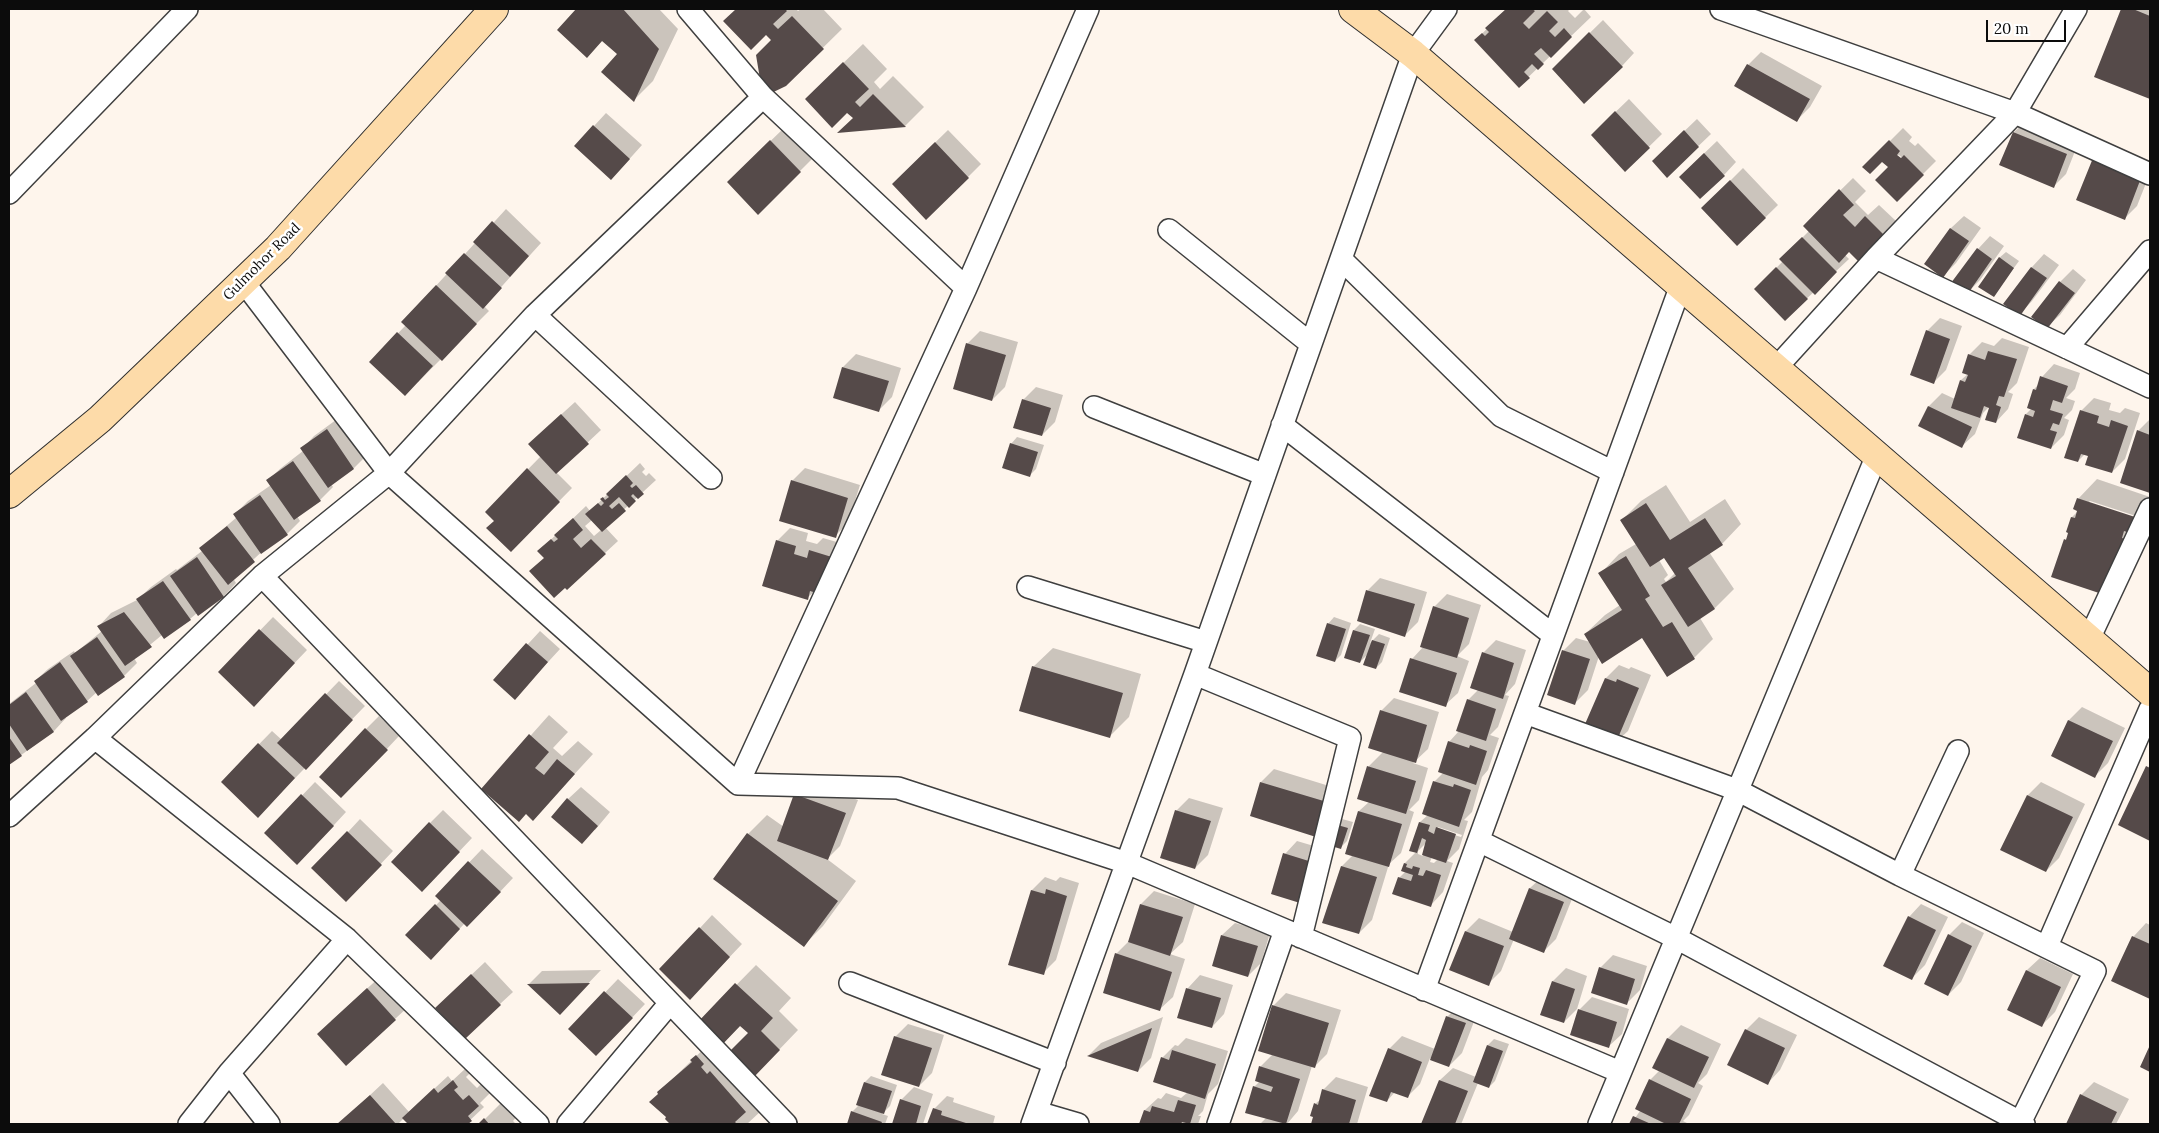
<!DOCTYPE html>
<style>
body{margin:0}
#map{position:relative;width:2159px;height:1133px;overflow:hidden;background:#fef5ec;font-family:Lora,serif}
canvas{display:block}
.frame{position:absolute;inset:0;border:10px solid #0c0c0c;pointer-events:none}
.scale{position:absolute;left:1986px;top:20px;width:80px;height:22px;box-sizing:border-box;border:2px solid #0c0c0c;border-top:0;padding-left:6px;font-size:15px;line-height:18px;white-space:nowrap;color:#0c0c0c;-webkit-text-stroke:4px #fff;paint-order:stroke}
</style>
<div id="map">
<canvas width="2159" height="1133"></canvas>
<div class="frame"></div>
<div class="scale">20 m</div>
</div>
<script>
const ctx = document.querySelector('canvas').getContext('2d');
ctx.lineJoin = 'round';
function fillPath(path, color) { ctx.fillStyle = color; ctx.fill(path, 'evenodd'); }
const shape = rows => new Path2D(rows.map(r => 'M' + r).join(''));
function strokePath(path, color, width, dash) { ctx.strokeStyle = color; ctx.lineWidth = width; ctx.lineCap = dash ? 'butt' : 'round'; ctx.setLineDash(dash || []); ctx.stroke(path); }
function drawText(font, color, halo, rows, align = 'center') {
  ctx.font = font + ' Lora,serif'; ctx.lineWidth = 5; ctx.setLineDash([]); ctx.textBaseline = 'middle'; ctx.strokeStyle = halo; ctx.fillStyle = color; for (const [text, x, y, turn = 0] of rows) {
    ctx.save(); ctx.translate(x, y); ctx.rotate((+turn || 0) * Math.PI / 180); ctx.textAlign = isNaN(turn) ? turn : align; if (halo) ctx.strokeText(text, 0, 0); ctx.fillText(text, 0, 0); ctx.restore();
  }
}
fillPath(shape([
 [578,9,659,9,678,29,653,81,634,100,619,54,603,40,587,56,559,30],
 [737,9,796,9,798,11,801,9,823,9,842,29,785,85,773,40,766,33,724,21],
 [1506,9,1547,9,1549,10,1570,9,1568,11,1575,18,1584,9,1591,17,1519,86,1476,40],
 [2123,9,2150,9,2150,98,2096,76],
 [1603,20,1634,53,1622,66,1553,69],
 [863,44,887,69,874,82,880,89,893,76,924,107,905,126,854,118,848,112,806,99],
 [1761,52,1822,86,1810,107,1797,120,1748,65],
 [1629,99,1662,134,1625,170,1605,122],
 [606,113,642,145,624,165,594,126],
 [1697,119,1711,134,1667,176,1653,161],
 [2027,120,2079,141,2066,174,2053,187,2014,132],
 [784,128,813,158,758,213,728,182],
 [1903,128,1912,137,1909,141,1915,146,1918,143,1936,161,1897,200,1890,167,1882,160,1864,167],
 [1899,155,1907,162,1897,156],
 [948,130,981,164,968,177,906,171],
 [1717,141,1736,162,1724,175,1693,164],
 [1743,168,1778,205,1737,245,1703,208],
 [2150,173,2137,206,2124,219,2077,200],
 [1853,178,1866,191,1855,202,1868,215,1879,205,1896,221,1858,259,1850,250,1845,255,1849,259,1785,319,1756,289,1783,261,1781,259,1809,231,1804,226],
 [506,209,541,243,484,306,489,311,418,382,371,361,406,325,403,322],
 [1964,216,1981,228,1956,263,1943,276,1926,264,1951,228],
 [1990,236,2004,246,1980,280,1967,293,1978,249],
 [2006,252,2019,261,1993,296,1999,258],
 [2044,254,2059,265,2032,301,2020,314,2005,304,2032,267],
 [2073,269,2086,280,2060,315,2047,327,2060,282],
 [1940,318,1962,326,1946,370,1934,382,1927,331],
 [980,331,1018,342,1005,387,992,400,967,344],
 [2002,338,2029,347,2017,383,2008,392,2013,394,2008,409,1996,422,1991,405,1983,413,1975,434,1962,446,1920,426,1929,406,1942,393,1955,399,1961,380,1968,374,1969,355,1982,342,1994,346],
 [856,354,901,368,892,397,879,410,834,397,843,367],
 [2054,364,2080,373,2075,389,2066,398,2075,401,2072,410,2064,418,2069,420,2064,435,2051,448,2026,414,2032,408,2034,389,2039,384,2042,377],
 [1036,387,1063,395,1055,422,1042,435,1023,400],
 [2094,398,2111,403,2109,410,2120,413,2125,408,2140,413,2125,459,2112,472,2085,454,2078,461,2081,411],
 [575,402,601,430,556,472,572,488,511,550,495,521,486,512,541,456,543,431],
 [340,417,366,456,354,468,331,484,333,487,320,500,297,516,300,521,287,534,266,548,233,578,236,583,224,596,198,614,197,613,190,619,162,635,134,658,137,663,124,676,97,692,87,701,65,717,66,718,54,731,9,764,9,704,36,683,35,681,48,669,74,651,75,653,102,631,99,626,111,613,137,600,151,587,176,569,177,570,202,551,201,548,237,517,235,514,248,501,271,485,268,480,281,468,303,451,302,449,314,436],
 [2150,419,2150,492,2121,482,2138,431],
 [1017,437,1044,445,1036,469,1030,475,1011,444],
 [640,463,645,469,642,472,646,476,649,473,656,480,605,527,618,541,605,553,545,557,539,551,586,506,590,511],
 [592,520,601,530,594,536,585,526],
 [805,468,860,485,848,523,835,536,792,481],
 [2097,479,2150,497,2150,509,2135,555,2065,540,2068,537,2072,517,2079,510,2078,499],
 [2090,501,2142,518,2141,521,2088,503],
 [1666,485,1690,522,1725,499,1741,524,1722,544,1709,552,1734,589,1715,608,1700,618,1713,639,1694,658,1642,636,1599,656,1588,690,1575,703,1563,651,1576,638,1590,642,1585,634,1605,615,1620,605,1600,574,1619,554,1636,544,1621,521,1641,501],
 [1664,556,1675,573,1666,582,1664,579,1668,575,1659,560],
 [790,528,808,533,806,541,817,544,823,538,847,545,815,591,807,598,777,541],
 [1380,578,1427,592,1418,622,1405,635,1368,590],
 [1447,594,1481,605,1469,644,1457,656,1469,661,1458,693,1445,705,1412,659,1424,646,1434,607],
 [273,617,307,650,267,692,220,672],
 [1334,617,1351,623,1341,655,1335,661,1328,624],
 [1360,624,1375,629,1370,643,1379,634,1390,638,1382,662,1376,668,1369,653,1360,662,1346,657,1354,630],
 [540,631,560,649,527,685,495,680],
 [1496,640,1526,650,1515,684,1505,695,1509,696,1498,727,1490,735,1499,738,1488,770,1482,777,1472,812,1464,820,1468,821,1459,849,1447,861,1453,863,1443,892,1431,905,1399,878,1406,871,1405,863,1416,852,1420,822,1428,815,1434,782,1443,773,1449,742,1459,731,1468,700,1479,689,1483,653],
 [1438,827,1462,835,1461,837,1438,830],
 [1428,841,1423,856,1418,854,1418,851],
 [1432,857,1438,859,1434,863,1430,862],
 [1053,648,1141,674,1129,717,1109,737,1033,667],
 [1619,665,1629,669,1631,667,1651,675,1628,731,1615,743,1584,730,1606,678],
 [339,681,365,706,270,804,222,782,272,731,282,740],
 [1394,698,1439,712,1428,749,1413,763,1428,768,1419,800,1409,810,1414,812,1401,853,1389,864,1372,920,1359,933,1324,922,1342,866,1353,855,1347,853,1359,811,1369,802,1359,798,1369,766,1383,752,1381,711],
 [2082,707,2125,728,2108,763,2095,776,2052,756,2069,720],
 [549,715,568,732,553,748,562,756,578,741,593,754,533,819,526,813,483,789],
 [379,716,399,736,354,784,366,729],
 [2150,764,2150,839,2119,824],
 [1274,769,1339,789,1316,836,1251,815,1261,782],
 [315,782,346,812,310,851,266,833],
 [808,782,858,800,840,846,827,859,856,881,823,926,804,945,748,834,767,815,784,827,795,795],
 [2041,782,2085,804,2059,858,2046,871,2002,849,2028,795],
 [581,787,610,812,595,830,568,799],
 [1189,798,1223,808,1208,855,1195,868,1176,811],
 [443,810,472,838,435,877,430,823],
 [360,819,393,851,358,888,348,832],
 [1342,819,1353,822,1347,841,1341,847,1335,825],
 [1297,841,1324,849,1299,902,1285,854],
 [482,849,513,878,480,913,465,923,431,959,407,935,441,900,437,896],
 [1543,876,1576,889,1556,939,1544,951,1514,939,1501,971,1488,984,1451,970,1466,931,1479,918,1513,932,1530,888],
 [1045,877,1056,881,1060,877,1079,883,1056,960,1043,973,1010,964,1032,890],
 [1154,891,1195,904,1183,942,1170,954,1185,959,1173,997,1160,1009,1116,954,1129,941,1141,904],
 [1921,904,1948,917,1925,965,1912,978,1909,917],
 [712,915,742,944,703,985,700,928],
 [1962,922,1984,933,1961,982,1948,995,1926,984,1949,935],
 [1235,923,1270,933,1261,963,1248,976,1222,935],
 [2146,923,2150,925,2150,998,2113,980,2134,936],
 [1613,955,1647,966,1640,990,1627,1003,1600,968],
 [2040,958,2073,974,2055,1012,2042,1025,2027,970],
 [485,962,513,992,500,1004,450,995],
 [756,965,791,998,779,1011,798,1030,752,1078,761,1111,747,1124,671,1124,667,1119,659,1092,714,1039,698,1024],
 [741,1025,749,1033,727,1056,719,1047],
 [1566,968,1587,976,1577,1009,1564,1022,1553,981],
 [601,970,560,1013,529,984,542,971],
 [1200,975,1233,985,1224,1014,1212,1027,1179,1017,1188,988],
 [381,976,408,1007,346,1064,331,1021],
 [618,979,645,1004,609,1042,570,1029],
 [1286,993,1341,1010,1327,1054,1314,1067,1312,1066,1298,1111,1287,1124,1260,1124,1266,1118,1254,1087,1260,1081,1260,1067,1273,1054,1273,1006],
 [1592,997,1629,1009,1622,1034,1609,1046,1579,1010],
 [1460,1004,1478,1011,1462,1053,1449,1066,1430,1058,1420,1084,1407,1097,1395,1092,1387,1101,1389,1049,1402,1036,1435,1049,1447,1017],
 [1163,1017,1151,1058,1138,1071,1089,1055,1101,1043],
 [1759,1017,1797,1035,1780,1070,1768,1083,1746,1030],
 [908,1024,944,1035,932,1073,919,1086,895,1037],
 [1681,1025,1721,1044,1707,1074,1698,1083,1703,1086,1689,1115,1683,1121,1687,1123,1686,1124,1631,1124,1640,1111,1637,1109,1650,1080,1660,1070,1654,1068,1668,1038],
 [1186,1038,1228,1051,1218,1084,1208,1094,1203,1111,1198,1116,1201,1116,1198,1124,1140,1124,1145,1110,1158,1098,1161,1099,1166,1093,1181,1098,1188,1092,1162,1058,1175,1045,1178,1046],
 [1494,1039,1509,1044,1495,1081,1489,1087,1478,1083,1462,1122,1461,1124,1422,1124,1440,1080,1453,1068,1476,1077,1488,1045],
 [466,1068,470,1073,466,1077,477,1088,482,1083,491,1092,480,1103,484,1107,466,1124,409,1124,404,1118,398,1124,339,1124,383,1083,409,1112,448,1076,452,1081],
 [871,1076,897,1085,890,1106,882,1114,888,1116,885,1124,848,1124,852,1112,860,1104,858,1104,865,1082],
 [1336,1077,1368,1087,1357,1124,1312,1124,1315,1104,1321,1099,1323,1090],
 [2094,1082,2129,1099,2116,1124,2067,1124,2081,1095],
 [914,1087,933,1094,923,1124,893,1124,901,1100],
 [947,1096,954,1098,953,1102,995,1116,993,1124,928,1124,934,1109],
 [504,1100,518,1115,513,1121,516,1124,480,1124]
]), '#0003');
fillPath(shape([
 [576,9,623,9,659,49,634,102,601,72,617,54,602,41,587,58,557,30],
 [736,9,785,9,787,11,773,24,778,29,792,16,824,49,786,86,763,97,756,55,771,40,766,35,751,50,723,21],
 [1506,9,1532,9,1535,11,1523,23,1529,29,1547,11,1558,22,1549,31,1555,37,1564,28,1572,37,1551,58,1541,48,1534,54,1544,64,1538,70,1532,64,1524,72,1530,78,1519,88,1474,40,1482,33,1485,36,1489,32,1485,28],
 [2121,9,2133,9,2150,16,2150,99,2094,77],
 [1589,32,1623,67,1584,104,1552,69],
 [843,62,869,89,855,102,860,107,873,94,906,127,837,133,853,118,847,113,832,128,805,99],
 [1747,64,1810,99,1797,122,1734,86],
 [1615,111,1650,148,1625,172,1591,135],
 [593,125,630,159,611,180,574,146],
 [1684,130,1699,147,1667,178,1652,161],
 [2013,132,2067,154,2054,188,1999,165],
 [770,140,801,172,758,215,727,182],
 [1889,140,1900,151,1897,155,1901,158,1904,155,1924,175,1897,202,1875,180,1888,167,1882,162,1870,174,1862,167],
 [935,142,969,178,926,220,892,184],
 [1704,153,1725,176,1700,199,1679,177],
 [2093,158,2141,178,2125,220,2076,200],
 [1730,180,1766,218,1737,246,1701,208],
 [1839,189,1854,205,1843,215,1855,227,1865,216,1884,235,1858,261,1849,252,1839,263,1803,226],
 [492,221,529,256,510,277,473,242],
 [1950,228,1969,241,1943,278,1924,264],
 [1802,237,1837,272,1815,295,1779,259],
 [1977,248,1992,259,1967,295,1951,283],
 [464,253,502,288,483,309,445,273],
 [1999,257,2014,268,1994,297,1978,287],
 [1776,267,1808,299,1785,321,1754,289],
 [2031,267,2047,278,2020,316,2003,304],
 [2059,281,2075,293,2047,329,2031,317],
 [436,285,477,324,442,361,401,322],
 [1926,330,1950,339,1934,384,1910,375],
 [397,332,433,366,405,396,369,362],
 [966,343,1006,355,992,401,953,389],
 [1988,351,2017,359,2004,397,1999,396,1996,405,2001,407,1996,423,1985,420,1989,408,1984,406,1980,418,1951,408,1960,380,1965,382,1968,375,1962,373,1968,354,1985,360],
 [842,367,889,381,879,412,833,398],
 [2040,376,2068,386,2062,403,2053,400,2050,410,2063,414,2059,425,2053,423,2050,430,2057,432,2051,449,2017,438,2025,414,2033,417,2035,411,2027,408,2033,389,2036,390],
 [1022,399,1051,408,1042,436,1013,428],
 [1928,406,1972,427,1962,448,1918,426],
 [2080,410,2099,416,2097,423,2109,427,2111,420,2128,426,2112,473,2085,465,2088,456,2081,454,2078,462,2064,458],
 [561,414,589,444,556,474,528,444],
 [327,429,354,469,328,488,300,448],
 [2137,430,2150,435,2150,493,2120,483],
 [1010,443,1038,452,1030,477,1002,468],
 [293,461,321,501,294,520,266,480],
 [527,468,560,502,511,552,486,528,494,521,485,512],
 [626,475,633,483,630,486,632,488,636,485,644,494,638,499,633,494,631,496,636,501,629,508,619,497,609,506,612,509,619,503,626,511,602,532,585,514,598,503,601,506,604,503,600,499,603,497,605,500,609,497,606,494],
 [791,480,848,498,836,538,779,521],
 [260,495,288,535,261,554,233,514],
 [2077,498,2135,517,2130,533,2124,531,2122,538,2128,540,2102,594,2051,577,2064,539,2066,540,2068,533,2066,532,2071,517,2075,518,2077,511,2073,509],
 [1646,503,1670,540,1705,518,1723,545,1688,568,1715,609,1688,627,1661,585,1676,576,1664,558,1650,567,1620,520],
 [573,518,583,530,573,539,581,548,591,539,606,554,567,590,565,588,554,598,529,571,544,558,537,551,551,539,554,542,558,539,554,535],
 [227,526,255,562,228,585,199,548],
 [776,540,796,546,794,554,807,558,809,550,835,558,823,595,810,591,808,600,762,586],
 [1626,556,1650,596,1645,599,1663,627,1672,622,1695,659,1667,677,1642,638,1602,664,1584,634,1622,610,1598,573],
 [197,557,224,597,198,616,170,576],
 [163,581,191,620,164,639,136,599],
 [1366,590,1415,604,1405,637,1357,621],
 [1433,606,1469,618,1457,658,1420,647],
 [124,612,152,647,125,666,97,626],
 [1327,623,1346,629,1335,662,1316,656],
 [259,629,295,663,254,707,218,672],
 [1353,630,1370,635,1360,663,1344,658],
 [97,637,125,677,98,696,70,656],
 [1372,640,1385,644,1376,669,1363,665],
 [526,643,548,662,515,700,493,680],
 [1562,650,1590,659,1575,705,1547,695],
 [1482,652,1514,663,1503,699,1470,688],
 [1410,658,1457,673,1446,707,1399,692],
 [60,662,88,702,61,721,34,681],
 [1032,666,1123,693,1110,738,1019,711],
 [1605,678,1616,682,1617,679,1639,688,1615,745,1582,731],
 [26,692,54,732,27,751,9,724,9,705],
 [325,693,353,720,306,770,277,743],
 [1467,699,1496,709,1486,741,1456,731],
 [1380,710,1427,725,1416,763,1368,748],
 [2068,720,2113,741,2095,778,2051,756],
 [365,728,388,750,341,798,319,777],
 [529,734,549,752,535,768,544,775,557,759,575,774,533,821,526,814,519,822,481,789],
 [9,737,22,756,9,765],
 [1448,741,1469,748,1470,745,1487,751,1476,785,1438,772],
 [258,743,295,778,258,818,221,782],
 [1367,766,1416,781,1406,814,1357,799],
 [2146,766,2150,768,2150,841,2118,825],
 [1433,781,1453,787,1454,784,1471,790,1459,827,1422,814],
 [1260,782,1327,802,1316,837,1250,816],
 [301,794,334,826,297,865,264,833],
 [794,794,846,813,828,860,777,841],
 [2027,795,2073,817,2046,872,2000,850],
 [567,798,598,826,582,844,551,817],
 [1175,810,1211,821,1195,869,1160,858],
 [1358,811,1402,824,1389,867,1345,854],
 [429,822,460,852,422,892,391,862],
 [1419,822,1430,825,1428,831,1434,834,1436,827,1456,834,1446,863,1422,855,1426,840,1422,838,1417,853,1409,851],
 [1334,824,1348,828,1341,849,1328,845],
 [347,831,382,865,346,902,311,868],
 [747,833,838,901,804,947,713,879],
 [1283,853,1312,862,1300,903,1271,894],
 [468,861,501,892,467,927,435,896],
 [1404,863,1407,864,1406,867,1412,869,1413,866,1420,868,1418,875,1423,876,1426,870,1441,875,1431,907,1392,894,1398,877,1411,881,1413,875,1401,871],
 [1341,866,1377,877,1359,934,1322,923],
 [1529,888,1564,902,1544,953,1509,939],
 [1046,889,1067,896,1044,975,1008,965,1031,890,1045,894],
 [435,904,460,929,431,960,405,935],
 [1140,904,1183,917,1170,956,1128,942],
 [1908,916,1936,930,1912,980,1883,966],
 [699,927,730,957,690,1000,659,969],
 [1465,931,1504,946,1489,986,1449,970],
 [1948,934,1972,946,1948,996,1924,984],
 [1221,935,1258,946,1248,977,1212,966],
 [2132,936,2150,944,2150,999,2111,981],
 [1115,953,1172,972,1160,1011,1103,993],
 [1599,967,1635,979,1627,1005,1591,993],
 [2026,970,2061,987,2042,1027,2007,1010],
 [471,974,501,1005,465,1039,435,1008],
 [1552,981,1575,989,1564,1023,1540,1015],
 [590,983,560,1015,527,984],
 [735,983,773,1018,761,1031,780,1050,753,1078,727,1054,748,1033,740,1026,720,1047,696,1024],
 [367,988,396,1020,346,1066,317,1034],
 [1186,988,1221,998,1212,1028,1177,1018],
 [604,991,633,1018,596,1056,568,1029],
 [1272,1005,1329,1023,1315,1068,1258,1051],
 [1578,1009,1617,1022,1609,1048,1570,1035],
 [1446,1016,1466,1023,1449,1067,1430,1060],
 [1152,1028,1138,1072,1087,1056],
 [1745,1029,1785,1048,1768,1085,1727,1065],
 [894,1036,932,1048,919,1087,881,1075],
 [1667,1038,1709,1057,1694,1088,1652,1068],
 [1487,1045,1503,1051,1489,1088,1473,1082],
 [2150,1045,2150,1072,2140,1067],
 [1388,1048,1422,1062,1408,1098,1391,1092,1387,1102,1369,1096],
 [1172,1050,1216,1064,1205,1099,1153,1082,1161,1057,1169,1060],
 [696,1055,704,1064,701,1067,707,1074,710,1071,746,1112,735,1122,737,1124,670,1124,665,1119,666,1117,649,1102,658,1094,657,1092,692,1062,690,1060],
 [1259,1066,1300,1079,1286,1124,1245,1113,1253,1086,1271,1092,1273,1087,1255,1081],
 [1649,1079,1691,1099,1679,1124,1666,1124,1635,1109],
 [453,1080,458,1087,454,1090,463,1100,469,1095,479,1106,468,1116,472,1121,468,1124,408,1124,402,1118,434,1088,438,1093],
 [1439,1080,1468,1091,1455,1124,1421,1124],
 [864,1082,892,1091,884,1114,856,1105],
 [1322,1089,1356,1100,1349,1124,1311,1124,1313,1117,1310,1116,1314,1103,1318,1105],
 [2080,1094,2117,1112,2111,1124,2066,1124],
 [370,1095,396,1124,337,1124],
 [900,1099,921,1106,916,1124,892,1124],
 [1178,1100,1196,1105,1190,1124,1182,1122,1181,1124,1139,1124,1144,1110,1150,1112,1152,1106,1174,1112],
 [933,1108,942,1111,941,1115,969,1124,927,1124],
 [851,1111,882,1122,881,1124,847,1124],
 [1633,1116,1651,1124,1629,1124],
 [484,1118,489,1124,478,1124]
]), '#554a49');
const street = shape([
 [688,9,763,97,966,288,1088,9],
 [1721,9,2015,113,2150,174],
 [9,193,187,9],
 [1169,230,1311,344],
 [1876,258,2150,387],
 [1341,259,1501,416,1613,472],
 [243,281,389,473,738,784,966,288],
 [535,315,711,478],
 [2067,348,2150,251],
 [1776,368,1876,258,2015,113,2076,9],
 [1094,407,1265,475],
 [1282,425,1553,635],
 [262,576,786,1124],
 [1028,587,1206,642],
 [2089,639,2150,509],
 [1195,674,1350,738,1301,937],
 [1525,713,1737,790,1900,875,2095,971,2020,1123],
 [95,738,347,939,538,1124],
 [738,784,898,788,1127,863,1620,1072],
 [9,816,95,738,262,576,389,473,535,315,763,97],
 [1479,841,1676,938,2024,1124],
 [1900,875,1958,751],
 [2047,946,2150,709],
 [850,983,1055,1063],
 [1424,990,1681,285],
 [229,1073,269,1124],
 [1037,1112,1078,1124],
 [189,1124,229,1073,347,939],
 [568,1124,670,1003],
 [1032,1124,1195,674,1413,54,1446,9],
 [1218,1124,1285,930],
 [1599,1124,1877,455]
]);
const secondary = shape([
 [1353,9,1413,54,2150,692],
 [9,494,100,419,278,248,494,9]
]);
strokePath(street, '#3f3f3f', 24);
strokePath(secondary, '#2e2e2e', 30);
strokePath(street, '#fff', 21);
strokePath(secondary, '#fddba9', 28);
drawText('14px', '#0c0c0c', '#fff', [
 ["Gulmohor Road",262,262,-45]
]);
</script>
